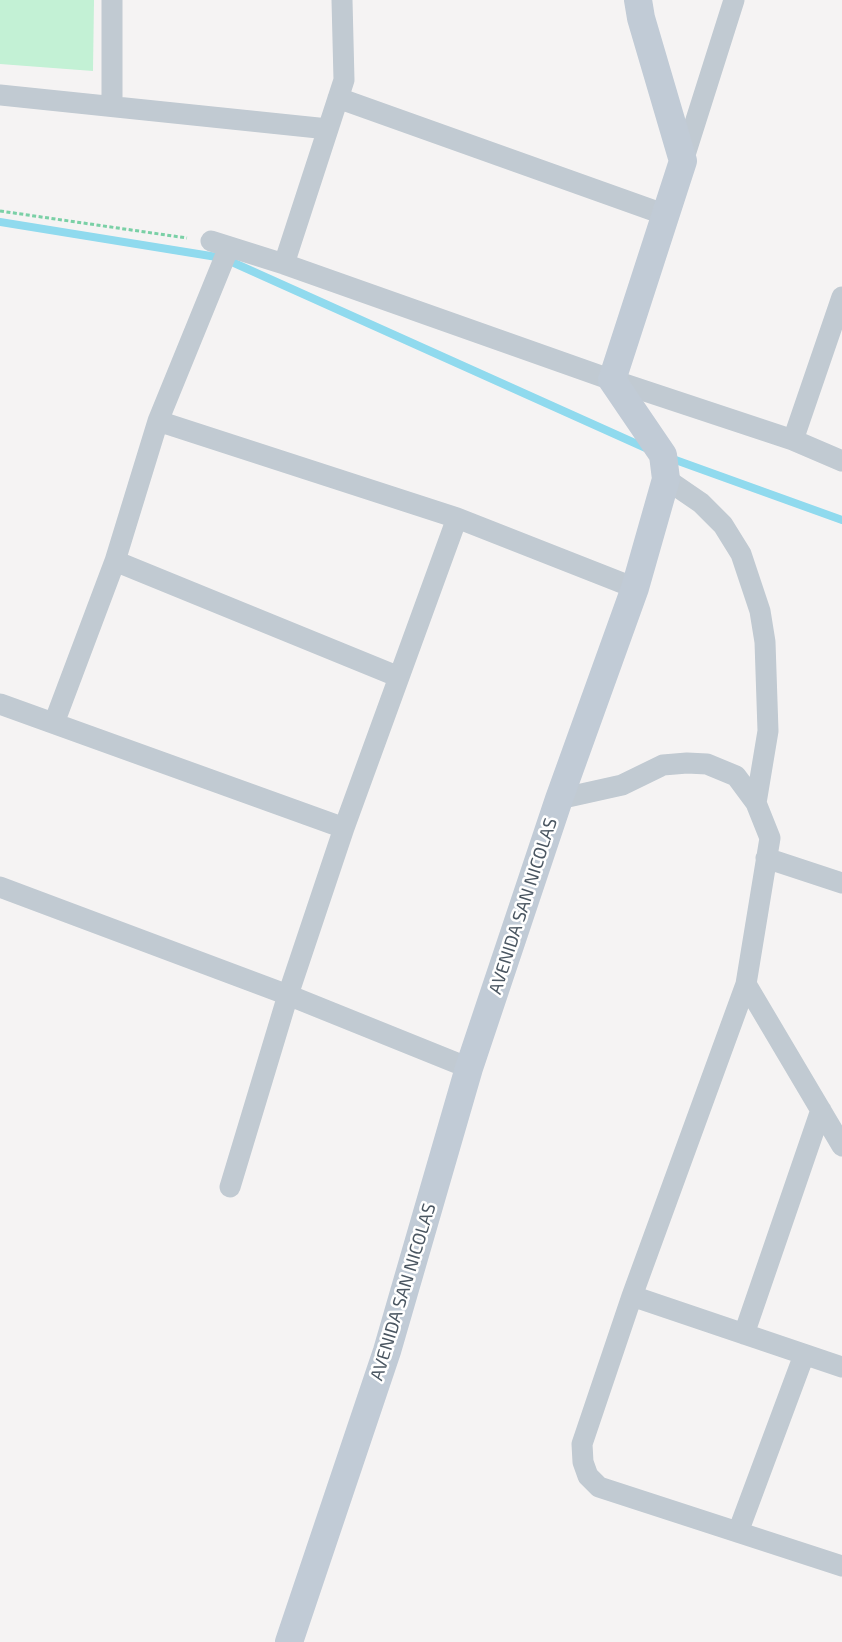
<!DOCTYPE html>
<style>
body{margin:0}
canvas{display:block;background:#f5f3f3}
</style>
<canvas width="842" height="1642"></canvas>
<script>
const ctx = document.querySelector('canvas').getContext('2d');
ctx.lineJoin = 'round';
function fillPath(path, color) { ctx.fillStyle = color; ctx.fill(path, 'evenodd'); }
const shape = rows => new Path2D(rows.map(r => 'M' + r).join(''));
function strokePath(path, color, width, dash) { ctx.strokeStyle = color; ctx.lineWidth = width; ctx.lineCap = dash ? 'butt' : 'round'; ctx.setLineDash(dash || []); ctx.stroke(path); }
function drawText(font, color, halo, rows, align = 'center') {
  ctx.font = font + ' "Exo 2",sans-serif'; ctx.lineWidth = 5; ctx.setLineDash([]); ctx.textBaseline = 'middle'; ctx.strokeStyle = halo; ctx.fillStyle = color; for (const [text, x, y, turn = 0] of rows) {
    ctx.save(); ctx.translate(x, y); ctx.rotate((+turn || 0) * Math.PI / 180); ctx.textAlign = isNaN(turn) ? turn : align; if (halo) ctx.strokeText(text, 0, 0); ctx.fillText(text, 0, 0); ctx.restore();
  }
}
fillPath(shape([
 [0,0,94,0,93,71,0,64]
]), '#c3f1d5');
strokePath(shape([
 [0,222,223,258,648,449],
 [670,458,842,520]
]), '#90daee', 8);
strokePath(shape([
 [0,211,187,238]
]), '#7ad0a6', 3, [4, 2.5]);
strokePath(shape([
 [112,0,112,106],
 [0,95,328,129],
 [338,98,666,215],
 [683,161,734,0],
 [211,241,284,264,612,380,793,440,842,461],
 [229,247,158,421,115,561,399,677],
 [284,264,344,80,342,0],
 [158,421,457,518,635,588],
 [793,440,842,297],
 [666,479,701,503,723,525,741,554,760,611,765,642,768,731,756,803],
 [0,704,344,828],
 [54,723,115,561],
 [559,799,622,785,663,765,687,763,707,764,736,776,756,803,770,838,746,984,632,1296,582,1444,583,1462,588,1476,599,1487,842,1566],
 [766,858,842,883],
 [0,887,288,995,469,1068],
 [746,984,842,1146],
 [230,1187,288,995,344,828,457,518],
 [632,1296,842,1367],
 [744,1334,821,1110],
 [738,1532,804,1355]
]), '#c1cad2', 21);
strokePath(shape([
 [289,1642,387,1351,469,1068,559,799,635,588,666,479,663,455,612,380,683,161,641,18,638,0]
]), '#c1cbd6', 28);
drawText('18px', '#4a5661', '#fff', [
 ["AVENIDA SAN NICOLAS",523,906,-72],
 ["AVENIDA SAN NICOLAS",403,1292,-73]
]);
</script>
